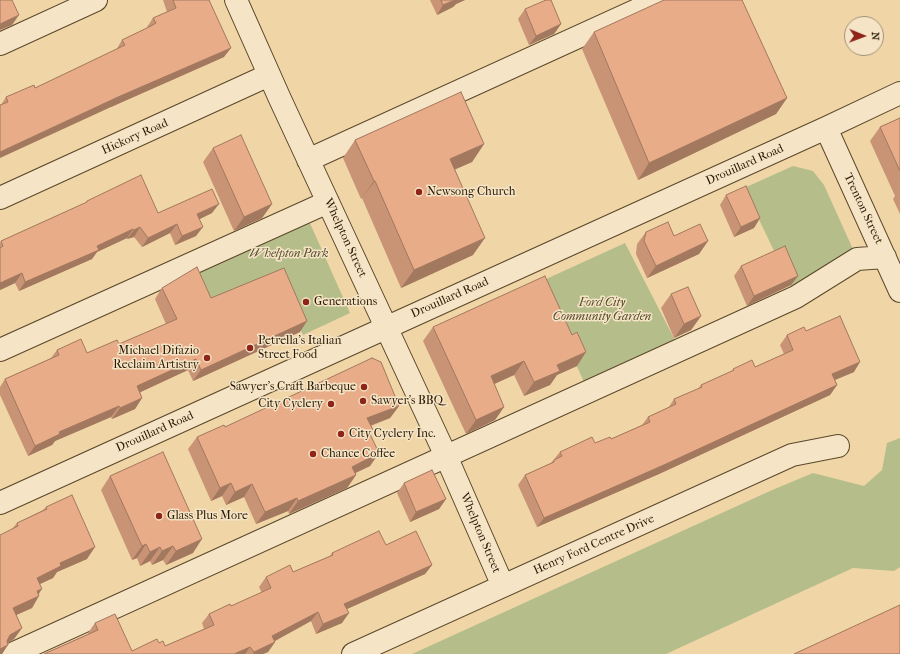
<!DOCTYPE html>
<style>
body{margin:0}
#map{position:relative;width:900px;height:654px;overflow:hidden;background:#f0d5a7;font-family:"IM FELL French Canon",serif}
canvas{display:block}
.north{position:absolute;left:844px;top:16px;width:40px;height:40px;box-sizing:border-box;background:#f5e4c6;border:1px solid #a39277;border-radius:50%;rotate:91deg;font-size:11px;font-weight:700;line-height:16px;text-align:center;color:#281801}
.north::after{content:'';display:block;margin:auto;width:14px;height:18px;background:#8f2418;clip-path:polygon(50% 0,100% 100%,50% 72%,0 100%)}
</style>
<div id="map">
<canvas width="900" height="654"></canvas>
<div class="north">N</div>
</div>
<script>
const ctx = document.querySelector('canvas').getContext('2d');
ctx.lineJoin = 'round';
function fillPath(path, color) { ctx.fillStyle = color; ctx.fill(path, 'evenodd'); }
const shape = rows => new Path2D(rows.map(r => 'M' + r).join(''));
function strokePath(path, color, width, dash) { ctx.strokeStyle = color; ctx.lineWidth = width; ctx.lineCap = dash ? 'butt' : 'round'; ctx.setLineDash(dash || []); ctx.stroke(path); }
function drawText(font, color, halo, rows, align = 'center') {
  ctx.font = font + ' "IM FELL French Canon",serif'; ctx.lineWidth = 3; ctx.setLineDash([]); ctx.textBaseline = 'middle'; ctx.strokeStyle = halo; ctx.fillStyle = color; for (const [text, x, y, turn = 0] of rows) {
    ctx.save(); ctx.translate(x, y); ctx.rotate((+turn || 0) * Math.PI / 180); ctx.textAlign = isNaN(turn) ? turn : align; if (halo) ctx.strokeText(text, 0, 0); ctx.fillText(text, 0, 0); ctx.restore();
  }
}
fillPath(shape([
 [793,166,813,171,824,185,861,267,796,297,744,188],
 [305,212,350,313,303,335,278,283,206,317,186,266],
 [625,243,680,350,588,391,568,346,533,285],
 [900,438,900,567,894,571,853,568,666,654,412,654,770,491,813,473,864,486,882,470,887,443]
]), '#b5be8a');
const minor = shape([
 [236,0,280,99,446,456,503,586],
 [0,44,96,0],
 [826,128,900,291],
 [308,160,659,0],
 [0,198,269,75],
 [0,350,328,202],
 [0,503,826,128,900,93],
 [12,654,796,297,857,259,885,257],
 [353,654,792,455,838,446]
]);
strokePath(minor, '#5a472a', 24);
strokePath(minor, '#f5e4c6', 22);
fillPath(shape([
 [163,0,209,0,224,57,111,107,1,105,6,97,35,88,116,50,122,40,147,28,147,27,153,18,167,12],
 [430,0,465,0,456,4,453,7,437,15],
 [525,9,561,24,554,34,529,45,518,19],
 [594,32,787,98,776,114,638,180,582,49],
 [900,118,900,214,893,199,895,196,870,141,880,127],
 [355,140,484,144,472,162,455,169,473,255,401,288,362,198,361,199,343,158],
 [213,148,272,204,262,218,234,231,203,162],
 [726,195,760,218,754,228,734,237,720,205],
 [87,201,158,213,212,213,199,219,196,236,175,245,170,233,142,247,134,237,127,239,127,238,97,252,92,259,19,291,15,283,0,290,0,243,1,241,85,203],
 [646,232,674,236,708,241,699,254,647,278,636,254,637,244],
 [741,266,798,276,791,285,747,306,734,276],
 [162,288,211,298,300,332,193,381,188,370,140,392,142,398,135,409,112,419,111,417,55,441,52,445,28,456,0,395,0,387,5,379,51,358,57,350,87,353,119,344,166,324,155,299],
 [671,294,701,316,691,330,674,338,661,308],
 [433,327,577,366,557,375,550,385,524,396,514,375,494,384,504,407,495,420,466,434,423,341],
 [806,331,854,372,835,380,837,385,830,395,659,474,537,527,518,485,525,475,551,463,560,452,611,439,642,425,648,417,669,407,674,399,698,389,701,385,732,371,733,369,755,367,784,354,780,345,787,335],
 [399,406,390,418,371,426,373,430,370,435,379,453,370,466,355,473,356,475,347,488,289,514,288,511,256,524,244,497,226,505,222,496,211,501,188,449,197,437,225,427],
 [110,476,193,553,166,565,163,560,152,565,150,561,140,566,137,558,132,560,101,490],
 [404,483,446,499,439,509,410,522,397,493],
 [46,507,87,559,57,572,53,578,40,584,39,594,32,608,16,615,22,628,14,639,8,643,2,654,12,529,17,523,43,510],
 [386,545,432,565,425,574,347,609,342,623,316,634,311,621,274,641,275,642,268,652,263,654,44,654,88,634,88,633,95,623,132,651,159,643,165,646,204,629,202,623,209,614,231,606,262,593,259,587,266,577,293,572,330,556,332,553]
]), '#c89475');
fillPath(shape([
 [455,0,465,0,456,4,453,7,437,15,443,5],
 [19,15,12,25,0,30,0,24],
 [561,24,554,34,529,45,536,36],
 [231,48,224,57,111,107,0,158,0,152,118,97],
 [787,98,776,114,638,180,649,163],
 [484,144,472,162,438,177,450,159],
 [374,181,375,181,361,199],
 [219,204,212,213,190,224,197,214],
 [272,204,262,218,234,231,244,217],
 [760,218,754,228,734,237,741,227],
 [177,224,170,233,142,247,148,238],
 [140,227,134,237,127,239,134,230],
 [203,227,196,236,175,245,182,236],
 [133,229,127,238,97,252,92,259,19,291,25,282,97,246],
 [485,238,473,255,401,288,414,270],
 [708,241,699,254,647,278,656,266],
 [22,273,15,283,0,290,0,283],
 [798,276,791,285,747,306,754,296],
 [701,316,691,330,674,338,684,324],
 [307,321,300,332,193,381,201,370],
 [586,352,577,366,557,375,550,385,524,396,534,382,557,365],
 [196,359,188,370,130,397,137,386],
 [524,361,514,375,481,390,491,376],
 [860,362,854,372,825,384,832,374],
 [837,385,830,395,659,474,537,527,544,518],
 [142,398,135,409,112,419,120,408],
 [119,406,111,417,55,441,52,445,28,456,35,446,59,432],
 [399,406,390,418,358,430,367,418],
 [504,407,495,420,466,434,476,420],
 [379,453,370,466,343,479,352,467],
 [356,475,347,488,289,514,298,501],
 [231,483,222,496,211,501,220,488],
 [252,484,244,497,226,505,235,492],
 [297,498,288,511,256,524,265,512],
 [446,499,439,509,410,522,416,512],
 [202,539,193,553,166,565,176,551],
 [146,544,137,558,132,560,142,546],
 [173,546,163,560,152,565,162,551],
 [95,547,87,559,57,572,53,578,29,589,37,578,60,563],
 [160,547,150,561,140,566,150,552],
 [432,565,425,574,338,613,344,604],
 [42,589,36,598,39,596,32,608,5,620,13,608,37,591],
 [318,612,311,621,266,646,272,636],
 [349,613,342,623,316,634,323,624],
 [22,628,14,639,2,646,10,635],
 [275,642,268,652,263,654,253,654,254,652],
 [8,645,2,654,0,654,0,649],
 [250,647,245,654,234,654]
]), '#a2785f');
const building = shape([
 [0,0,12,0,19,15,0,24,0,0],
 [173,0,209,0,231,48,118,97,0,152,0,105,8,102,6,97,34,85,35,88,125,45,122,40,151,26,156,23,153,18,176,8,173,0],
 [441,0,455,0,443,5,441,0],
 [546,0,551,0,561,24,536,36,525,9,546,0],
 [664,0,742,0,787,98,649,163,594,32,664,0],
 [461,92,484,144,450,159,485,238,414,270,375,181,374,181,355,140,461,92],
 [900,118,900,171,880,127,900,118],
 [241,135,272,204,244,217,213,148,241,135],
 [141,175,158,213,212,189,219,204,197,214,203,227,182,236,177,224,148,238,140,227,134,230,133,229,97,246,99,250,25,282,22,273,0,283,0,248,3,246,1,241,87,202,87,201,141,175],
 [746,186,760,218,741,227,726,195,746,186],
 [668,222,674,236,700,224,708,241,656,266,644,241,646,232,668,222],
 [785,246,798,276,754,296,741,266,785,246],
 [197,267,211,298,284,268,307,321,201,370,196,359,137,386,142,398,120,408,119,406,59,432,60,434,35,446,5,379,59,355,57,350,81,339,87,353,117,340,119,344,177,319,162,288,197,267],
 [545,276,572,335,577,332,586,352,557,365,560,371,534,382,524,361,491,376,504,407,476,420,433,327,545,276],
 [688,287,701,316,684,324,671,294,688,287],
 [840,316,860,362,832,374,837,385,666,464,544,518,525,475,554,462,554,460,562,456,560,452,592,437,595,443,610,437,611,439,650,422,648,417,676,404,674,399,702,387,701,385,734,370,733,369,752,360,755,367,793,350,787,335,804,327,806,331,840,316],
 [372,358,381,362,399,406,367,418,373,430,369,432,379,453,352,467,356,475,298,501,297,498,265,512,252,484,235,492,231,483,220,488,197,437,224,425,225,427,372,358],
 [163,452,202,539,176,551,173,546,162,551,160,547,150,552,146,544,142,546,110,476,163,452],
 [432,470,446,499,416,512,404,483,432,470],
 [72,495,95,547,60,563,61,566,37,578,42,589,37,591,39,596,13,608,22,628,10,635,7,641,8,645,0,649,0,535,18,526,17,523,47,509,46,507,72,495],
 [379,531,386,545,416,531,432,565,344,604,349,613,323,624,318,612,272,636,275,642,254,652,250,647,234,654,44,654,98,630,95,623,115,614,132,651,157,639,159,643,163,641,165,646,214,625,209,614,230,604,231,606,271,588,266,577,290,565,293,572,333,555,332,553,379,531],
 [900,605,900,654,794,654,900,605]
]);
fillPath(building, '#e8ac88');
strokePath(building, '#a2785f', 1);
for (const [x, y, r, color] of [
 [419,192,4,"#8f2418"],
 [306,302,4,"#8f2418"],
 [250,348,4,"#8f2418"],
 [207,358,4,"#8f2418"],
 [364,387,4,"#8f2418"],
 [363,401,4,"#8f2418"],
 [331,404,4,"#8f2418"],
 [341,434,4,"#8f2418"],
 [313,454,4,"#8f2418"],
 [159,516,4,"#8f2418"]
]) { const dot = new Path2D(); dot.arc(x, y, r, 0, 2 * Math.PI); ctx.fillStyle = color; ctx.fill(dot); strokePath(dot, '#f5e4c6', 1.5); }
drawText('12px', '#281801', '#f5e4c6', [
 ["Hickory Road",135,137,-24],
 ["Drouillard Road",745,165,-24],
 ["Trenton Street",863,209,65],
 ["Whelpton Street",345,238,65],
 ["Drouillard Road",450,298,-24],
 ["Drouillard Road",155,432,-24],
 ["Whelpton Street",480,533,67],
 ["Henry Ford Centre Drive",594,545,-24]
]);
drawText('12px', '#281801', '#f5e4c6', [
 ["Newsong Church",427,192],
 ["Generations",314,302],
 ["Petrella's Italian",258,341],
 ["Street Food",258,355],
 ["Michael Difazio",199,351,"right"],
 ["Reclaim Artistry",199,365,"right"],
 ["Sawyer's Craft Barbeque",356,387,"right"],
 ["Sawyer's BBQ",371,401],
 ["City Cyclery",323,404,"right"],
 ["City Cyclery Inc.",349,434],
 ["Chance Coffee",321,454],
 ["Glass Plus More",167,516]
], 'left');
drawText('italic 12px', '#524a2a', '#f5e4c6', [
 ["Whelpton Park",289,254],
 ["Ford City",602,303],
 ["Community Garden",602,317]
]);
</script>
